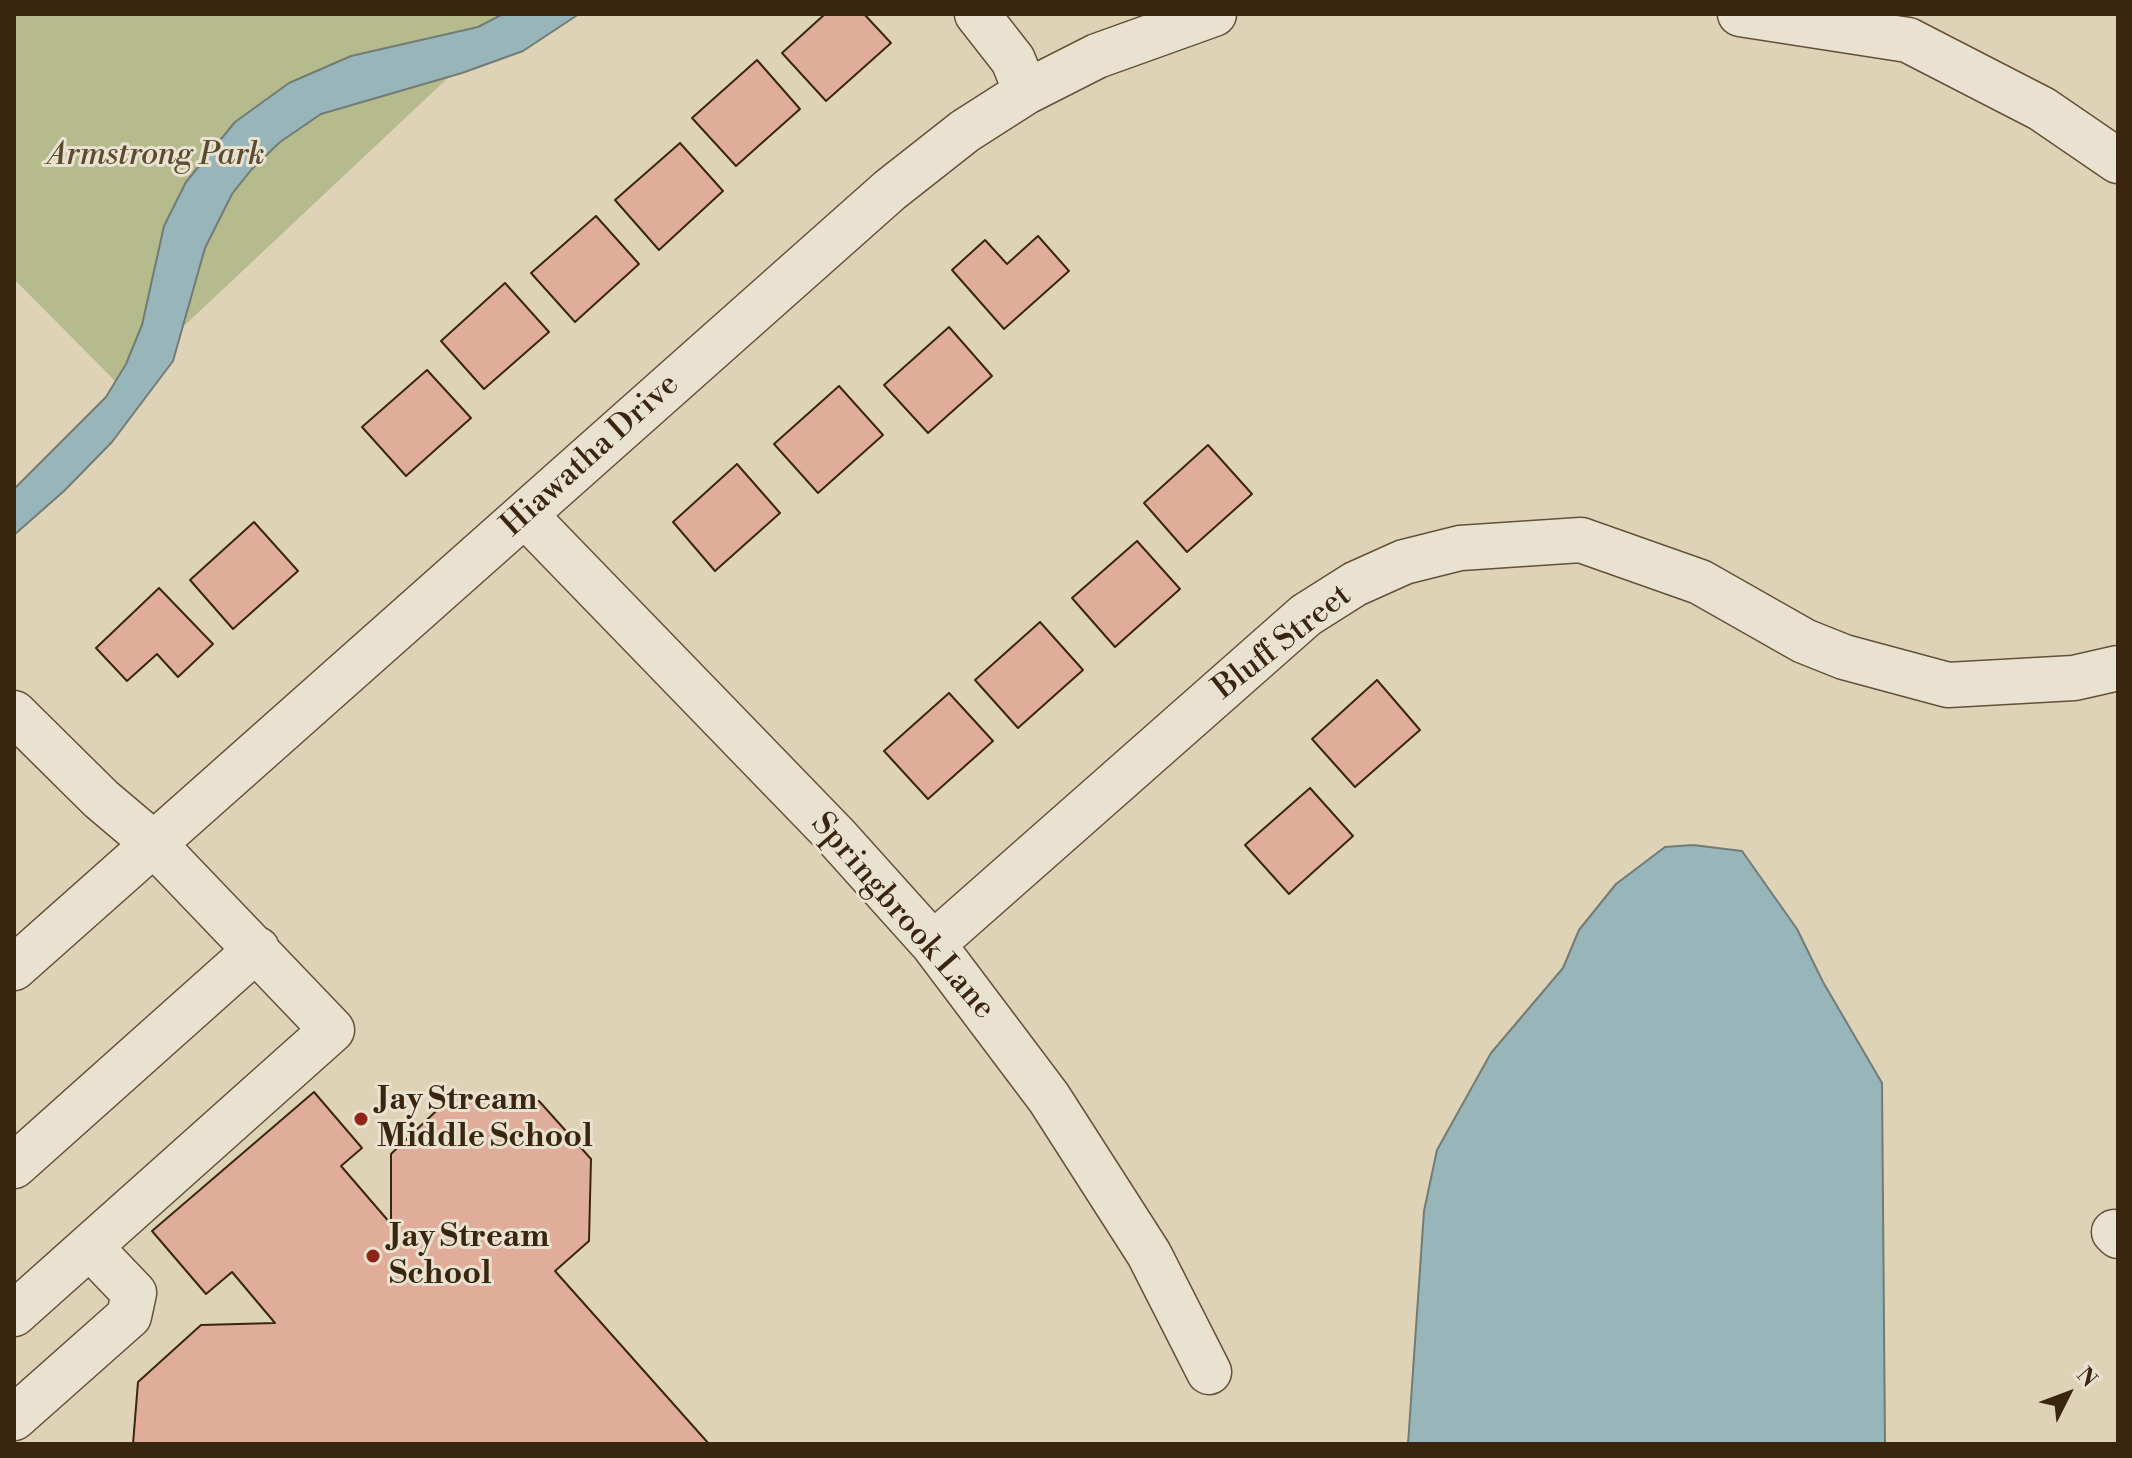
<!DOCTYPE html>
<style>
body{margin:0}
#map{position:relative;width:2132px;height:1458px;overflow:hidden;background:#dfd3b7;font-family:"Libre Bodoni",serif}
canvas{display:block}
.frame{position:absolute;inset:0;border:16px solid #3a260f;pointer-events:none}
.north{position:absolute;left:2028px;top:1354px;width:80px;height:80px;-webkit-text-stroke:6px #eae2d0;paint-order:stroke;rotate:48deg;font-size:22px;font-weight:700;line-height:32px;text-align:center;color:#3a260f}
.north::after{content:'';display:block;margin:auto;width:28px;height:36px;background:#3a260f;clip-path:polygon(50% 0,100% 100%,50% 72%,0 100%)}
</style>
<div id="map">
<canvas width="2132" height="1458"></canvas>
<div class="frame"></div>
<div class="north">N</div>
</div>
<script>
const ctx = document.querySelector('canvas').getContext('2d');
ctx.lineJoin = 'round';
function fillPath(path, color) { ctx.fillStyle = color; ctx.fill(path, 'evenodd'); }
const shape = rows => new Path2D(rows.map(r => 'M' + r).join(''));
function strokePath(path, color, width, dash) { ctx.strokeStyle = color; ctx.lineWidth = width; ctx.lineCap = dash ? 'butt' : 'round'; ctx.setLineDash(dash || []); ctx.stroke(path); }
function drawText(font, color, halo, rows, align = 'center') {
  ctx.font = font + ' "Libre Bodoni",serif'; ctx.lineWidth = 6; ctx.setLineDash([]); ctx.textBaseline = 'middle'; ctx.strokeStyle = halo; ctx.fillStyle = color; for (const [text, x, y, turn = 0] of rows) {
    ctx.save(); ctx.translate(x, y); ctx.rotate((+turn || 0) * Math.PI / 180); ctx.textAlign = isNaN(turn) ? turn : align; if (halo) ctx.strokeText(text, 0, 0); ctx.fillText(text, 0, 0); ctx.restore();
  }
}
fillPath(shape([
 [14,14,516,14,120,386,14,279]
]), '#b5bb8c');
const water = shape([
 [503,14,579,14,523,51,462,73,321,114,280,142,251,170,232,194,205,248,173,361,112,442,64,491,14,535,14,489,106,397,126,364,142,325,164,226,186,182,235,122,289,83,351,56,478,27,503,14],
 [1693,845,1742,851,1797,929,1823,982,1882,1083,1885,1444,1408,1444,1424,1211,1437,1150,1491,1053,1563,968,1579,930,1616,884,1665,847,1693,845]
]);
fillPath(water, '#98b5b9');
strokePath(water, '#727c75', 2);
const building = shape([
 [825,14,864,14,891,43,826,101,782,53,825,14],
 [757,60,800,109,736,166,692,118,757,60],
 [680,143,723,191,659,250,615,200,680,143],
 [596,216,639,264,575,322,531,273,596,216],
 [1038,236,1069,271,1004,329,952,270,985,240,1007,264,1038,236],
 [505,283,549,332,484,389,441,341,505,283],
 [949,327,992,376,928,433,884,385,949,327],
 [427,370,471,418,406,476,362,427,427,370],
 [839,386,883,435,818,493,774,444,839,386],
 [1208,445,1252,494,1187,552,1144,503,1208,445],
 [737,464,780,513,715,571,673,522,737,464],
 [254,522,298,571,233,629,190,580,254,522],
 [1137,541,1180,589,1115,647,1072,598,1137,541],
 [159,588,213,644,178,677,157,654,127,681,96,648,159,588],
 [1040,622,1083,670,1018,728,975,680,1040,622],
 [1377,680,1420,730,1355,787,1312,739,1377,680],
 [949,693,993,741,928,799,884,751,949,693],
 [1310,788,1353,836,1289,894,1245,845,1310,788],
 [314,1092,362,1148,341,1166,391,1224,391,1154,454,1094,539,1101,591,1159,589,1241,555,1271,709,1444,133,1444,138,1382,201,1325,275,1323,232,1272,206,1294,152,1231,314,1092]
]);
fillPath(building, '#e0ad9a');
strokePath(building, '#3a260f', 2);
const minor = shape([
 [977,14,1013,60,1026,92],
 [1740,14,1908,40,2042,109,2118,161],
 [525,515,835,835,933,944,1049,1098,1149,1254,1209,1372],
 [14,713,101,799,153,843,332,1030,14,1314],
 [933,944,1306,615,1355,584,1404,562,1460,548,1581,540,1700,582,1804,641,1844,657,1948,685,2074,678,2118,668],
 [14,968,890,190,965,131,1026,92,1097,56,1214,14],
 [14,1166,257,949],
 [2114,1232,2118,1236],
 [14,1418,129,1316,134,1293,90,1247]
]);
strokePath(minor, '#635139', 47);
strokePath(minor, '#eae2d0', 44);
for (const [x, y, r, color] of [
 [361,1119,8,"#8f2418"],
 [373,1256,8,"#8f2418"]
]) { const dot = new Path2D(); dot.arc(x, y, r, 0, 2 * Math.PI); ctx.fillStyle = color; ctx.fill(dot); strokePath(dot, '#eae2d0', 3); }
drawText('italic 32px', '#594b2e', '#eae2d0', [
 ["Armstrong Park",156,156]
]);
drawText('32px', '#3a260f', '#eae2d0', [
 ["Hiawatha Drive",591,456,-42],
 ["Bluff Street",1283,643,-38],
 ["Springbrook Lane",902,917,49]
]);
drawText('bold 32px', '#3a260f', '#eae2d0', [
 ["Jay Stream",377,1101],
 ["Middle School",377,1138],
 ["Jay Stream",389,1238],
 ["School",389,1275]
], 'left');
</script>
